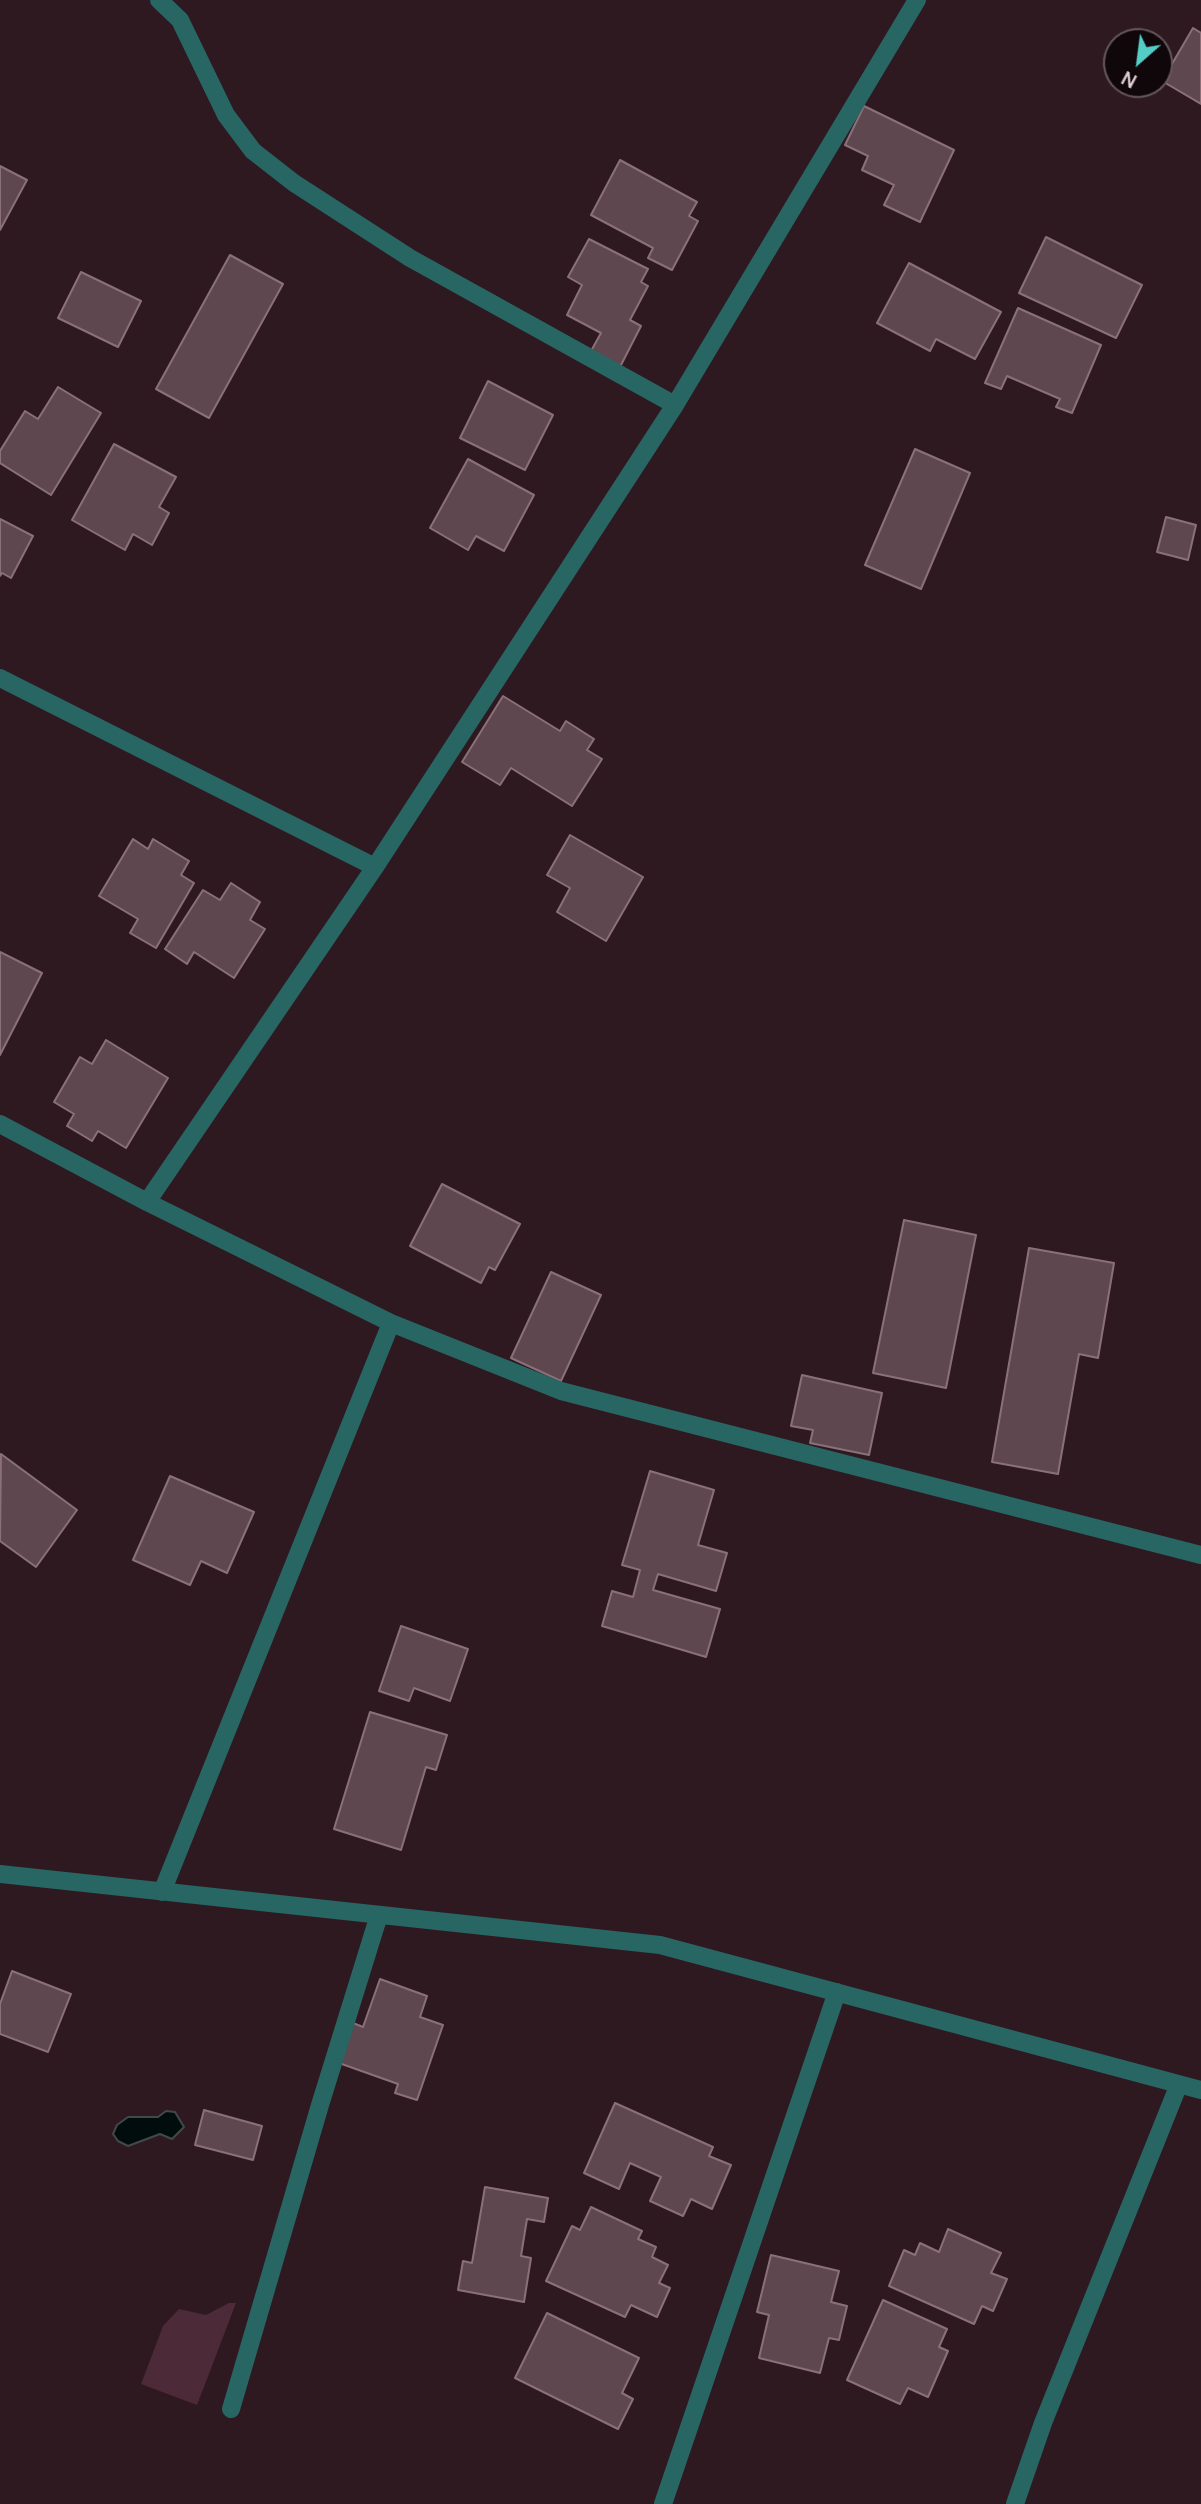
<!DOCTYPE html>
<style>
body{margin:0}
#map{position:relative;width:1201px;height:2504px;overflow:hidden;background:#2e1921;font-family:Manrope,sans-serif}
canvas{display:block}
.north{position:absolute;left:1103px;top:28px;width:70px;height:70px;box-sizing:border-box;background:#10070a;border:2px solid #63575b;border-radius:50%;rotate:208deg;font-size:19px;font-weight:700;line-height:28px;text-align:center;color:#dfd0d5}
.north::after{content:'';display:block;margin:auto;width:24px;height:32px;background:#54cdc7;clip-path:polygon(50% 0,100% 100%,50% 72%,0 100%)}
</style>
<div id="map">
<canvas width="1201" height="2504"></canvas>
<div class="north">N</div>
</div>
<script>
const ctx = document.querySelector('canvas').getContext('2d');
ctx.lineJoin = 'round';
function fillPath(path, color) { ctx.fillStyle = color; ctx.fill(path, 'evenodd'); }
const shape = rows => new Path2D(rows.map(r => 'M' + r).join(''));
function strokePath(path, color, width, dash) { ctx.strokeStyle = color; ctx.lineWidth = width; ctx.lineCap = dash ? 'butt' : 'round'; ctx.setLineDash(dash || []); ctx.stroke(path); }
fillPath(shape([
 [229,2303,236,2303,197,2405,141,2384,163,2326,179,2309,206,2315]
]), '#4d2a38');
const water = shape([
 [166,2111,175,2112,184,2127,172,2139,160,2134,128,2146,118,2141,113,2134,117,2125,128,2117,158,2117,166,2111]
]);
fillPath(water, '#000d0c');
strokePath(water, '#434848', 2);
const building = shape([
 [1193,28,1201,33,1201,104,1162,81,1193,28],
 [864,106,954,150,920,222,884,205,894,185,862,170,868,156,845,145,864,106],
 [620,160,697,202,689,216,698,221,672,270,648,258,653,248,591,215,620,160],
 [0,166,27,180,0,230,0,166],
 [1046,237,1142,285,1116,338,1019,293,1046,237],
 [589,239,648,269,641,282,648,286,630,320,641,326,620,367,591,351,601,333,567,315,582,285,568,277,589,239],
 [230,255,283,284,209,418,156,389,230,255],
 [909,263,1001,312,975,359,936,339,930,351,877,323,909,263],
 [81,272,141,301,118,347,58,318,81,272],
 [1018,308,1101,345,1072,413,1056,407,1060,399,1007,376,1001,389,985,383,1018,308],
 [488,381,553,415,525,470,460,438,488,381],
 [58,387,101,413,51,495,0,463,0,451,25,411,38,419,58,387],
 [114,444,176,477,159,507,169,513,152,545,133,534,125,550,72,520,114,444],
 [915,449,970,473,921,589,865,565,915,449],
 [468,459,534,495,504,551,476,536,468,550,430,528,468,459],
 [1166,517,1196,525,1188,560,1157,552,1166,517],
 [0,519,33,536,11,578,2,573,0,576,0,519],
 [503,696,560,731,566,721,594,739,587,750,602,759,572,806,511,768,500,785,462,762,503,696],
 [570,835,643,877,606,941,557,912,570,888,547,875,570,835],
 [133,839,148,849,153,839,189,861,181,875,194,883,156,948,130,933,138,919,99,896,133,839],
 [231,883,260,902,250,920,265,929,234,978,194,952,187,964,165,949,203,890,220,900,231,883],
 [0,952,42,973,0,1055,0,952],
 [106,1040,168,1078,126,1148,98,1131,92,1141,67,1126,74,1114,54,1102,80,1057,92,1064,106,1040],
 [442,1184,520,1224,495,1270,489,1267,481,1283,410,1246,442,1184],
 [904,1220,976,1235,946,1388,873,1373,904,1220],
 [1029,1248,1114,1263,1098,1358,1079,1354,1058,1474,992,1462,1029,1248],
 [551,1272,601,1295,561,1381,511,1358,551,1272],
 [802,1375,882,1393,869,1455,810,1443,813,1430,791,1426,802,1375],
 [1,1454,77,1510,36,1567,0,1541,1,1454],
 [650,1471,714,1490,698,1545,727,1553,716,1591,658,1574,653,1590,720,1609,706,1657,602,1626,612,1591,633,1597,640,1570,622,1565,650,1471],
 [170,1476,254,1512,227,1573,201,1561,190,1585,133,1560,170,1476],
 [401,1626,468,1649,450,1701,414,1688,409,1701,379,1691,401,1626],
 [370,1712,447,1735,436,1770,426,1767,401,1850,334,1829,370,1712],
 [12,1971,71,1994,48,2052,0,2034,0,2004,12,1971],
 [380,1979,427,1996,420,2017,443,2025,417,2100,395,2093,398,2084,339,2063,353,2023,363,2027,380,1979],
 [615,2103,713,2147,709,2156,731,2165,712,2209,691,2199,683,2216,650,2201,661,2177,630,2163,619,2189,584,2173,615,2103],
 [204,2110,262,2126,253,2160,195,2145,204,2110],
 [485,2187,548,2198,544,2222,527,2219,521,2256,531,2258,524,2302,458,2290,463,2261,472,2263,485,2187],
 [591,2207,642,2231,638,2239,656,2247,652,2257,668,2265,659,2283,670,2288,657,2317,631,2305,625,2317,546,2281,572,2226,580,2230,591,2207],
 [948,2229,1001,2253,991,2273,1007,2279,993,2311,982,2306,974,2324,889,2286,904,2250,915,2255,920,2243,939,2252,948,2229],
 [771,2255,839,2271,831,2302,847,2306,839,2340,829,2338,820,2373,759,2358,769,2315,757,2312,771,2255],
 [883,2300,947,2329,939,2347,948,2351,928,2397,908,2388,900,2404,847,2380,883,2300],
 [547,2313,639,2358,622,2393,633,2399,618,2429,515,2378,547,2313]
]);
fillPath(building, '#5f4750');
strokePath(building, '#8b7079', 2);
strokePath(shape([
 [159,0,180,20,226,115,253,151,294,183,410,258,675,405],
 [0,678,375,867],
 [0,1124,147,1202,391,1323,561,1391,1201,1555],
 [147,1202,375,867,675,405,917,0],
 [0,1874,660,1945,1201,2090],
 [162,1892,391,1323],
 [231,2409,320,2105,379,1915],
 [663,2504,837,1992],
 [1015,2504,1043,2423,1179,2084]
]), '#286663', 18);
</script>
